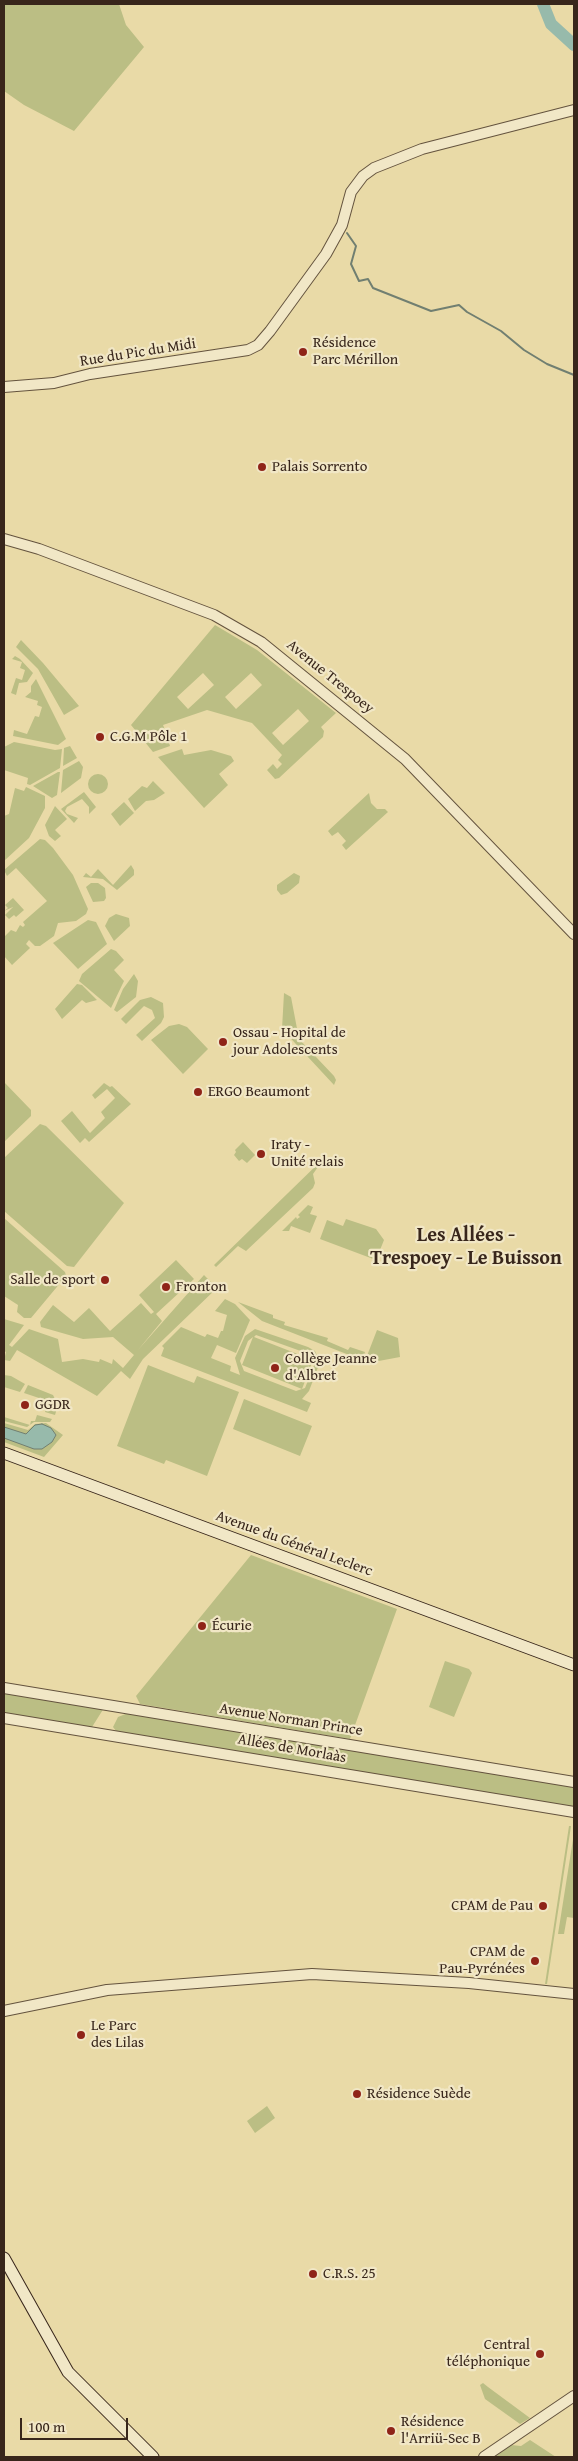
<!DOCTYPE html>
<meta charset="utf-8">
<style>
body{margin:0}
#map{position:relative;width:578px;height:2461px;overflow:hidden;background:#e9daa7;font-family:"Gentium Book Plus",serif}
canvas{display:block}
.frame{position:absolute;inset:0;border:5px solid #38261b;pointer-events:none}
.scale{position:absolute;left:20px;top:2418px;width:108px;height:22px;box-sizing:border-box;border:2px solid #38261b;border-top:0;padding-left:6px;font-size:15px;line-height:18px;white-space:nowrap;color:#38261b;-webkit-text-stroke:4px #f1e7c6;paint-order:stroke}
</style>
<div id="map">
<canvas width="578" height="2461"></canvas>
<div class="frame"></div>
<div class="scale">100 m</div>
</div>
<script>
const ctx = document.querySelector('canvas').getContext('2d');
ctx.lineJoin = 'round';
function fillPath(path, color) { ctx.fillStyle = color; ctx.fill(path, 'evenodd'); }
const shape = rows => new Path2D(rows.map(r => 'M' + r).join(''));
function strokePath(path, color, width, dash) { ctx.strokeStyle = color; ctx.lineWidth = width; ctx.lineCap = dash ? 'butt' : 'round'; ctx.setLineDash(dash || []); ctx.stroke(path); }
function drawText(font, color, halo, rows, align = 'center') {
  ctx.font = font + ' "Gentium Book Plus",serif'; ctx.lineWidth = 4.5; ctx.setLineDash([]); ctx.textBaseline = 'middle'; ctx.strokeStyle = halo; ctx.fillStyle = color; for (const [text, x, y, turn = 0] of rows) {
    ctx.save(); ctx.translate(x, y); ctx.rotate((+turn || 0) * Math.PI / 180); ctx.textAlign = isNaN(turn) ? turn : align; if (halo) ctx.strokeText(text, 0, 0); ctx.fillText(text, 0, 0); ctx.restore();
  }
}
fillPath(shape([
 [4,4,119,4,126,25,144,47,74,131,24,105,4,91],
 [215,625,257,650,336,713,321,727,324,731,323,737,279,778,275,779,267,770,273,764,277,769,282,764,278,760,282,755,252,723,207,710,163,725,165,730,159,733,161,739,167,737,170,746,153,752,131,725],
 [203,673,214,685,188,709,177,697],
 [251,673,262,685,236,709,225,697],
 [298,709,309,721,283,745,272,733],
 [21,640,43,663,79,706,64,715,38,669,16,647],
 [15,656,20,659,33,673,27,682,19,683,16,695,11,693,16,678,22,680,25,670,20,668,22,662,12,659],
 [36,679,66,739,58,745,13,736,14,730,27,734,35,716,39,717,42,707,37,705,38,701,25,697,31,692,31,686],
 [14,742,55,750,62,749,60,768,30,785,27,784,28,778,4,770,4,747],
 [70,746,77,758,63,766,64,748],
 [182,749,184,755,211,750,231,756,234,761,219,774,228,785,204,808,158,757],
 [79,761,83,767,81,778,61,793,63,770],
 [58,772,60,772,57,795,52,798,33,786],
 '88 784a10 10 0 1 1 20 0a10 10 0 1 1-20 0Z',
 [153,781,165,793,154,800,146,801,135,811,128,799,142,786,147,788],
 [26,787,45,796,45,808,29,838,4,861,4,816,9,814,15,788,24,791],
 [84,792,96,807,89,814,89,807,82,799,67,807,65,811,67,814,78,818,74,823,61,809],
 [369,793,371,803,377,809,385,809,388,812,346,850,342,845,346,841,338,832,332,836,328,831],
 [124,802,134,813,120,826,111,814],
 [55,806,67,819,55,830,61,836,55,841,49,836,45,825],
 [40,839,45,840,53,848,73,875,88,909,86,914,76,921,58,923,54,936,40,946,35,946,29,940,26,944,30,948,12,965,4,956,4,937,11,930,16,932,20,925,23,927,25,925,23,922,47,901,16,868,7,876,4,870],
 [131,865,134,870,134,875,117,890,103,879,83,877,86,873,91,877,98,869,113,885],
 [294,873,300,876,299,883,287,893,281,895,277,890,277,885],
 [91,883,98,883,105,888,106,898,104,901,93,902,86,887],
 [13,898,24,910,16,917,14,915,9,919,5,915,13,907,4,911,8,908,5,905],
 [116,914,129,918,130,926,114,941,105,926,109,918],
 [88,920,96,922,107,944,78,969,53,943],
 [111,949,116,951,124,960,114,970,124,981,111,1008,79,981,82,974],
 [134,974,138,981,136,997,117,1012,114,1010,123,989],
 [77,984,82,985,97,1000,86,1003,82,1000,62,1019,55,1009],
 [284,993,291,997,299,1039,334,1076,336,1080,334,1085,282,1029],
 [151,997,163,1003,164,1017,161,1023,142,1041,136,1035,155,1018,152,1010,144,1006,126,1024,121,1019,140,1000],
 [179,1024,187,1027,208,1049,183,1074,151,1040,169,1026],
 [4,1082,31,1110,31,1116,4,1142],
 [104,1083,110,1087,112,1086,131,1104,89,1142,85,1138,80,1143,61,1121,72,1111,90,1133,105,1118,101,1112,115,1098,107,1089,95,1099,92,1095],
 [40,1124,46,1126,124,1203,74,1267,67,1266,4,1211,4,1158],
 [243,1142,255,1155,247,1163,242,1159,239,1161,234,1155,236,1152,235,1150],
 [325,1157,313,1174,315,1183,313,1188,246,1251,238,1246,216,1267,214,1265],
 [308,1205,313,1207,310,1214,317,1216,310,1233,291,1226,289,1231,282,1231,296,1217,297,1219,300,1217,298,1215],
 [4,1218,65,1272,66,1276,31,1318,24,1318,17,1312,18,1305,4,1296],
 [346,1219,376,1229,384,1240,376,1260,320,1239,327,1220,343,1226],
 [176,1260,194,1279,156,1314,162,1321,138,1350,204,1275,217,1288,143,1359,130,1379,121,1371,97,1396,17,1350,10,1361,4,1360,6,1352,4,1351,4,1319,24,1325,9,1345,12,1347,29,1329,58,1339,62,1362,83,1359,99,1362,100,1359,112,1364,113,1359,123,1368,134,1355,113,1337,83,1339,41,1327,40,1322,53,1305,74,1322,89,1308,110,1331,141,1303,151,1314,154,1312,139,1295],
 [225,1299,235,1304,250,1320,236,1353,217,1345,211,1358,231,1366,230,1371,240,1375,235,1358,245,1336,255,1329,308,1347,315,1351,320,1362,309,1391,302,1399,311,1403,307,1412,161,1356,164,1348,162,1346,181,1327,205,1337,207,1334,218,1338,221,1331,223,1331,227,1315,215,1311],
 [256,1335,309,1354,313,1358,315,1363,305,1388,296,1391,244,1371,240,1361,248,1341,253,1337,242,1365,302,1389,313,1360,254,1337],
 [238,1302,273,1315,273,1318,285,1322,284,1325,328,1338,327,1341,348,1350,350,1347,365,1352,362,1360,262,1321],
 [377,1330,398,1338,400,1357,368,1363,365,1361],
 [148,1365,194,1383,197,1376,239,1392,207,1476,166,1460,164,1464,117,1446],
 [4,1375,11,1376,25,1384,20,1392,4,1387],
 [28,1385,53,1395,58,1405,55,1415,45,1412,48,1401,24,1393],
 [244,1399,312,1426,300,1456,233,1429],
 [37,1415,52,1419,50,1422,34,1422,27,1427,4,1421,4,1417,30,1425,31,1421,35,1421],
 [4,1423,28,1430,35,1424,46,1423,63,1435,44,1457,4,1442],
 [251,1555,397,1609,350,1739,140,1704,136,1696],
 [445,1661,469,1669,472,1673,454,1717,429,1707],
 [4,1691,104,1708,92,1727,4,1713],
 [128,1713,574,1785,574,1807,116,1731,113,1727,118,1717],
 [569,1826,571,1826,547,1984,545,1984],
 [574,1833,574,1918,567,1917,564,1934,558,1934],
 [267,2106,275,2118,255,2133,247,2121],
 [483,2383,488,2387,530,2418,520,2424,485,2399,480,2385],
 [530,2440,556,2457,495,2457,511,2445,521,2446]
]), '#bbbe84');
const water = shape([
 [42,1424,51,1428,56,1435,52,1442,42,1449,34,1449,4,1438,4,1427,26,1434,35,1425,42,1424]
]);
fillPath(water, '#97baab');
strokePath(water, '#717f71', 1);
strokePath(shape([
 [347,233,356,246,351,264,359,281,368,279,373,288,431,311,459,305,467,312,501,331,524,350,547,364,574,375]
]), '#717f71', 2);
strokePath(shape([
 [543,4,551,24,574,45]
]), '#97baab', 12);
const tertiary = shape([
 [4,387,54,383,90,374,248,350,258,345,270,331,326,254,342,225,351,192,363,176,374,168,422,149,574,110],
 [4,539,39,549,214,615,261,642,405,759,574,934],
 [4,1688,574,1782],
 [4,1718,574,1812],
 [4,2011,107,1990,312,1974,469,1983,574,1994],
 [484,2457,574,2396]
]);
const secondary = shape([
 [4,1453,574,1665],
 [4,2258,68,2372,153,2457]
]);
strokePath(tertiary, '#64533e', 12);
strokePath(secondary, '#38261b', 13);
strokePath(tertiary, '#f1e7c6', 10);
strokePath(secondary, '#f1e7c6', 11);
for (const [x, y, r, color] of [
 [303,352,5,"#8f2418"],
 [262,467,5,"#8f2418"],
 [100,737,5,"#8f2418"],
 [223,1042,5,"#8f2418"],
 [198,1092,5,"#8f2418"],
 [261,1154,5,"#8f2418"],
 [105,1280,5,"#8f2418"],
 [166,1287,5,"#8f2418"],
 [275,1368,5,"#8f2418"],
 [25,1405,5,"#8f2418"],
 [202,1626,5,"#8f2418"],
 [543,1906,5,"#8f2418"],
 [535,1961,5,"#8f2418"],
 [81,2035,5,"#8f2418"],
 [357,2094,5,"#8f2418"],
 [313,2274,5,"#8f2418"],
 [540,2354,5,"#8f2418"],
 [391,2431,5,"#8f2418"]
]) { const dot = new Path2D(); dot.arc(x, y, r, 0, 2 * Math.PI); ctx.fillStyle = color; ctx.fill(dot); strokePath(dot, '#f1e7c6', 2); }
drawText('15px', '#38261b', '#f1e7c6', [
 ["Résidence",313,343],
 ["Parc Mérillon",313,360],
 ["Palais Sorrento",272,467],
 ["C.G.M Pôle 1",110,737],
 ["Ossau - Hopital de",233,1033],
 ["jour Adolescents",233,1050],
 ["ERGO Beaumont",208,1092],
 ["Iraty -",271,1145],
 ["Unité relais",271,1162],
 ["Salle de sport",95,1280,"right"],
 ["Fronton",176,1287],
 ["Collège Jeanne",285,1359],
 ["d'Albret",285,1376],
 ["GGDR",35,1405],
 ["Écurie",212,1626],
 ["CPAM de Pau",533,1906,"right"],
 ["CPAM de",525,1952,"right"],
 ["Pau-Pyrénées",525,1969,"right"],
 ["Le Parc",91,2026],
 ["des Lilas",91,2043],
 ["Résidence Suède",367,2094],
 ["C.R.S. 25",323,2274],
 ["Central",530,2345,"right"],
 ["téléphonique",530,2362,"right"],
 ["Résidence",401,2422],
 ["l'Arriü-Sec B",401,2439]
], 'left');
drawText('15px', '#38261b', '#f1e7c6', [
 ["Rue du Pic du Midi",138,353,-9],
 ["Avenue Trespoey",330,677,39],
 ["Avenue du Général Leclerc",294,1544,20],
 ["Avenue Norman Prince",291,1720,9],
 ["Allées de Morlaàs",292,1749,10]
]);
drawText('bold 20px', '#38261b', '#f1e7c6', [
 ["Les Allées -",466,1236],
 ["Trespoey - Le Buisson",466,1259]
]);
</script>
